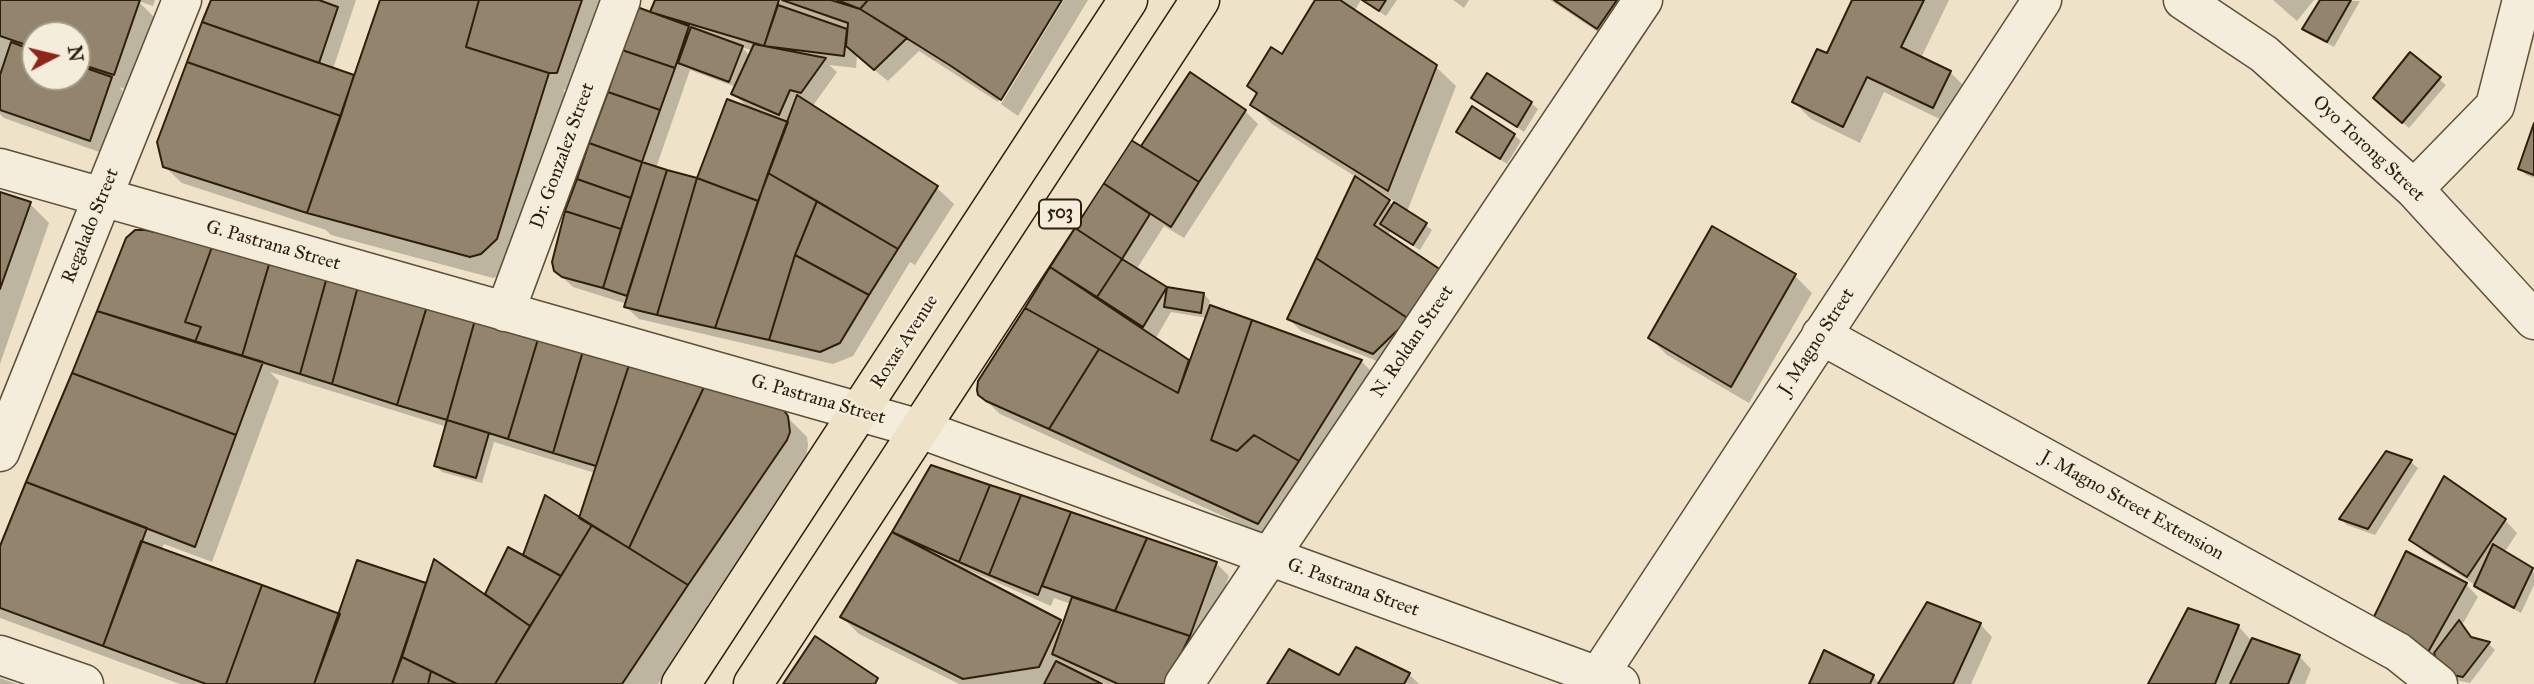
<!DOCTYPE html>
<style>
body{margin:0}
#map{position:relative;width:2534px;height:684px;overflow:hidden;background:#eee3c9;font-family:"IM FELL Great Primer",serif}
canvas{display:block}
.north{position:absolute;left:21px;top:21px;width:70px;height:70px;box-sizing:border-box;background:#f4eddc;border:2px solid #a59a88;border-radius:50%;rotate:83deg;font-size:19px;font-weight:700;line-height:28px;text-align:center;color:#2f1e09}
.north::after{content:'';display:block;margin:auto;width:24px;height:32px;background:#8f2418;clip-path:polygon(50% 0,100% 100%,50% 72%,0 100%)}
</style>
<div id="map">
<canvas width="2534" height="684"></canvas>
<div class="north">N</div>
</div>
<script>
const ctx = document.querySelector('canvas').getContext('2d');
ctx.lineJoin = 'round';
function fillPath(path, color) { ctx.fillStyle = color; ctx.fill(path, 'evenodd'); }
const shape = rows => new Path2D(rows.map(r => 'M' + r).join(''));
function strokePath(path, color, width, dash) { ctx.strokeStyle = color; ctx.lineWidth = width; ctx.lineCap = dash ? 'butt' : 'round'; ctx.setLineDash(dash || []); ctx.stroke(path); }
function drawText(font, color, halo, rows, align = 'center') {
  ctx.font = font + ' "IM FELL Great Primer",serif'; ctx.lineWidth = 5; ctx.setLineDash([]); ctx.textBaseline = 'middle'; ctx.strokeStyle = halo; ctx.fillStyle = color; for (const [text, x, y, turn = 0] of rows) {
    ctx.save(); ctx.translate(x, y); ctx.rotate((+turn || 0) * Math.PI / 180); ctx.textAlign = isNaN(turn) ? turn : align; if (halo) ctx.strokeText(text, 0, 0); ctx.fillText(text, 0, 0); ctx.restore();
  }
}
fillPath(shape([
 [0,0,155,0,153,6,138,1,156,19,131,91,119,87,123,91,102,153,4,118,0,114],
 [35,35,77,35,77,77,35,77],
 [212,0,356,0,333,69,355,77,382,0,605,0,574,89,563,90,570,97,503,275,493,278,331,235,326,230,182,183,164,166],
 [657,0,1060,0,998,102,919,51,888,81,857,56,856,68,829,65,837,72,812,107,937,188,954,204,915,265,910,262,853,356,833,364,639,319,626,307,627,304,573,287,559,274],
 [742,47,753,51,750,56],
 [690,70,736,87,733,93,750,110,698,180,656,168],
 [1064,0,1088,0,1018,116,1001,104],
 [1317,0,1397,0,1386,16,1361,0,1354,12,1436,67,1456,86,1407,212,1432,230,1420,250,1390,232,1387,236,1453,284,1387,365,1301,331,1289,319,1356,177,1272,124,1253,105,1258,96,1249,86,1283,56],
 [1382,193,1396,202,1394,206,1380,196],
 [1453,0,1469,0,1464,8],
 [1550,0,1638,0,1610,40],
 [1854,0,1949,0,1921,58,1950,72,1967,89,1950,124,1884,92,1860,143,1811,119,1794,102,1828,56],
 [2273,0,2314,0,2297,21],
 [2322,0,2360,1,2334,47,2311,35,2304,28],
 [1190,74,1245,111,1258,124,1184,238,1164,226,1136,270,1166,288,1204,294,1210,301,1209,307,1361,361,1378,378,1275,540,1000,414,980,395,979,382,1132,142,1142,148],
 [1171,312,1207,318,1190,363,1156,338],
 [2439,79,2446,85,2409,128,2381,104],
 [1474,97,1531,103,1538,109,1524,132],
 [2534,129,2534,178,2526,175,2520,168],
 [1458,131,1514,135,1521,141,1507,164],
 [0,194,30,204,49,223,0,364],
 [1795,276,1812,293,1749,403,1667,355,1650,338],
 [98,313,776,406,807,437,808,445,806,459,707,606,709,609,658,684,180,684,0,618,0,551],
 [270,372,447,427,436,466,442,472,482,483,494,442,595,473,580,520,546,498,524,558,509,550,485,597,427,586,358,562,339,616,161,550,164,544,212,562,279,381],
 [2387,453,2411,462,2418,468,2375,535,2347,525,2341,519],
 [932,467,1216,563,1229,576,1202,649,1184,684,1105,684,1099,681,1098,684,959,684,859,634,842,617],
 [968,570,1051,606,1054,598,1071,604,1063,625,967,573],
 [2505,520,2517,533,2504,553,2534,572,2534,585,2521,613,2482,592,2475,585,2424,552,2411,540],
 [2466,584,2478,597,2462,625,2473,640,2489,644,2495,650,2470,683,2450,679,2370,629],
 [1980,624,1992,637,1971,684,1811,684,1873,676,1880,684],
 [2238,626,2250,639,2299,656,2311,669,2305,684,2150,684],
 [1409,674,1419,684,1269,684,1340,678],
 [0,678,17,684,0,684]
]), '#0003');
const building = shape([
 [0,0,140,0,114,75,77,63,77,35,35,35,35,48,0,36,0,0],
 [211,0,319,0,338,7,319,63,202,22,211,0],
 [380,0,479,0,466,47,549,73,497,239,481,254,470,257,307,213,380,0],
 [479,0,582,0,557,73,549,73,466,47,479,0],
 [655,0,779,0,764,46,650,12,655,0],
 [782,0,831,0,860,9,907,38,874,70,846,46,848,23,782,0],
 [837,0,868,0,860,9,837,0],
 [868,0,1062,0,1001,100,951,66,860,9,868,0],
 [1315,0,1340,0,1437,65,1388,191,1250,105,1257,93,1247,86,1271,47,1282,54,1315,0],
 [1362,0,1386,0,1379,11,1362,0],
 [1554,0,1617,0,1597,29,1554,0],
 [1852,0,1924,0,1901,47,1951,71,1933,108,1867,77,1843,127,1792,102,1817,49,1827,53,1852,0],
 [2320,0,2351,0,2327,42,2302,29,2320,0],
 [778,5,847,29,844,56,764,46,778,5],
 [637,7,689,26,675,68,622,50,637,7],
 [202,22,354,75,341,116,187,62,202,22],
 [691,27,743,46,729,82,678,63,691,27],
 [11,42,35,51,35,77,77,77,77,65,112,77,90,141,0,110,0,75,11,42],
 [754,44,826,58,801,93,790,90,779,115,731,94,754,44],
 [622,50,675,68,660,110,608,92,622,50],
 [2410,52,2441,77,2402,123,2373,98,2410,52],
 [187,62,341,116,307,213,163,167,157,142,187,62],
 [1190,72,1246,110,1199,182,1141,146,1190,72],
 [1487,73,1532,102,1517,127,1471,98,1487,73],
 [608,92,660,110,642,162,589,143,608,92],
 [797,95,938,186,898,249,768,173,797,95],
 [727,99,788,122,758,201,697,178,727,99],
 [1472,106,1515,134,1500,159,1456,132,1472,106],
 [2534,123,2534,175,2518,169,2534,123],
 [1131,140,1199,182,1171,227,1103,183,1131,140],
 [589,143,642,162,631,198,577,179,589,143],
 [642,162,667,170,627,296,603,288,642,162],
 [667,170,697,178,657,315,624,307,667,170],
 [768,173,817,201,795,255,769,340,715,328,768,173],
 [1355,176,1390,200,1374,225,1441,270,1409,319,1316,258,1355,176],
 [697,178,758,201,715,328,657,315,697,178],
 [577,179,631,198,621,229,565,211,577,179],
 [1103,183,1150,214,1122,259,1075,228,1103,183],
 [0,192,31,202,0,289,0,192],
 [817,201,898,249,869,295,795,255,817,201],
 [1394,202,1427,223,1413,245,1380,224,1394,202],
 [565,211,621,229,603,288,562,277,554,271,552,262,565,211],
 [1712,226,1796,274,1731,387,1648,338,1712,226],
 [1075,228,1122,259,1097,297,1050,267,1075,228],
 [135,230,145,230,213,244,185,322,201,327,195,342,97,311,126,238,135,230],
 [213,244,270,261,242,356,195,342,201,327,185,322,213,244],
 [795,255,869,295,840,343,820,352,769,340,795,255],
 [1316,258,1409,319,1373,354,1287,319,1316,258],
 [1122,259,1167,287,1143,327,1097,297,1122,259],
 [270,261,327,277,300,374,242,356,270,261],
 [1050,267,1189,360,1178,393,1025,308,1050,267],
 [327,277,358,286,332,384,300,374,327,277],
 [358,286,427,306,397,405,332,384,358,286],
 [1167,287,1204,293,1201,313,1164,307,1167,287],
 [1210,305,1252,320,1211,440,1237,451,1254,435,1299,461,1258,524,1049,429,1099,349,1178,393,1210,305],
 [427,306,475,320,447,420,397,405,427,306],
 [1025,308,1099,349,1049,429,986,401,978,395,977,390,978,381,1025,308],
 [97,311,263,362,236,435,72,373,97,311],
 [475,320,538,339,508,439,447,420,475,320],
 [1252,320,1362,360,1299,461,1254,435,1237,451,1211,440,1252,320],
 [538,339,583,351,553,453,508,439,538,339],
 [583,351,629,365,596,466,553,453,583,351],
 [629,365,704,387,629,548,579,518,629,365],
 [72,373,236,435,195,547,26,482,72,373],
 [704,387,783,409,788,416,790,432,787,440,688,585,629,548,704,387],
 [447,420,489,433,476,478,434,466,447,420],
 [2386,451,2412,460,2368,529,2339,519,2386,451],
 [931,465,990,485,959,562,892,532,931,465],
 [2444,476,2506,519,2467,577,2409,540,2444,476],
 [26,482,147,528,103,646,0,608,0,546,26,482],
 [990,485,1021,495,989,575,959,562,990,485],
 [545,495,592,525,561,576,523,555,545,495],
 [1021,495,1071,512,1038,595,989,575,1021,495],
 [1071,512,1147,538,1115,611,1042,586,1071,512],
 [592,525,688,585,622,684,495,684,592,525],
 [892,532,1061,620,1039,667,963,679,840,617,892,532],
 [1147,538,1217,562,1190,636,1115,611,1147,538],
 [141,541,262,585,226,684,206,684,103,646,141,541],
 [2493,544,2533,568,2514,608,2474,586,2493,544],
 [508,547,561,576,530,626,485,594,508,547],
 [2406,551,2467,583,2427,654,2368,629,2406,551],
 [434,559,530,626,495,684,457,684,402,657,434,559],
 [357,560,426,583,392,684,314,684,357,560],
 [262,585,340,614,314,684,226,684,262,585],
 [1072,597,1190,636,1166,684,1118,684,1052,654,1072,597],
 [1927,602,1981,623,1953,684,1878,684,1927,602],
 [2188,608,2239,625,2215,684,2148,684,2188,608],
 [2459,620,2471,637,2490,642,2463,677,2442,673,2434,653,2459,620],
 [815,636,878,678,875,684,783,684,815,636],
 [2252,638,2300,655,2288,684,2230,684,2252,638],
 [1356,647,1410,673,1404,684,1267,684,1289,649,1339,675,1356,647],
 [1824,650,1874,675,1870,684,1809,684,1824,650],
 [402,657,431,671,428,684,392,684,402,657],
 [1056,661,1102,684,1044,684,1056,661],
 [431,671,457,684,428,684,431,671]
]);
fillPath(building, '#92846d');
strokePath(building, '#2f1e09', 2);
const minor = shape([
 [2183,0,2264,54,2414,189,2534,320],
 [0,168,920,429,1620,684],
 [2414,189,2495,106,2522,0],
 [505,312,621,0],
 [1821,335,2398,652,2438,684],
 [0,452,182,0],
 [0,655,84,684],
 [1184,684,1643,0],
 [1593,684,2042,0]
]);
const major = shape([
 [681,684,1128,0],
 [753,684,1200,0]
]);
strokePath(minor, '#5f4f39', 41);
strokePath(major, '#2f1e09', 41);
strokePath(minor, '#f4eddc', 38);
strokePath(major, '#eee3c9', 38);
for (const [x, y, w] of [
 [1060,214,42]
]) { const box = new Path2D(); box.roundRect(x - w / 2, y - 14.5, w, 29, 5); ctx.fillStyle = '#f4eddc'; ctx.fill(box); strokePath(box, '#2f1e09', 2); }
drawText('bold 18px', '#2f1e09', null, [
 ["503",1060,214]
]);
drawText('19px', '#2f1e09', '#f4eddc', [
 ["Oyo Torong Street",2368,149,43],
 ["Dr. Gonzalez Street",563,156,-70],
 ["Regalado Street",91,226,-68],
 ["G. Pastrana Street",273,246,16],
 ["Roxas Avenue",905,342,-57],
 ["N. Roldan Street",1413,342,-56],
 ["J. Magno Street",1817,342,-57],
 ["G. Pastrana Street",818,400,16],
 ["J. Magno Street Extension",2132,506,29],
 ["G. Pastrana Street",1353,588,20]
]);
</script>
